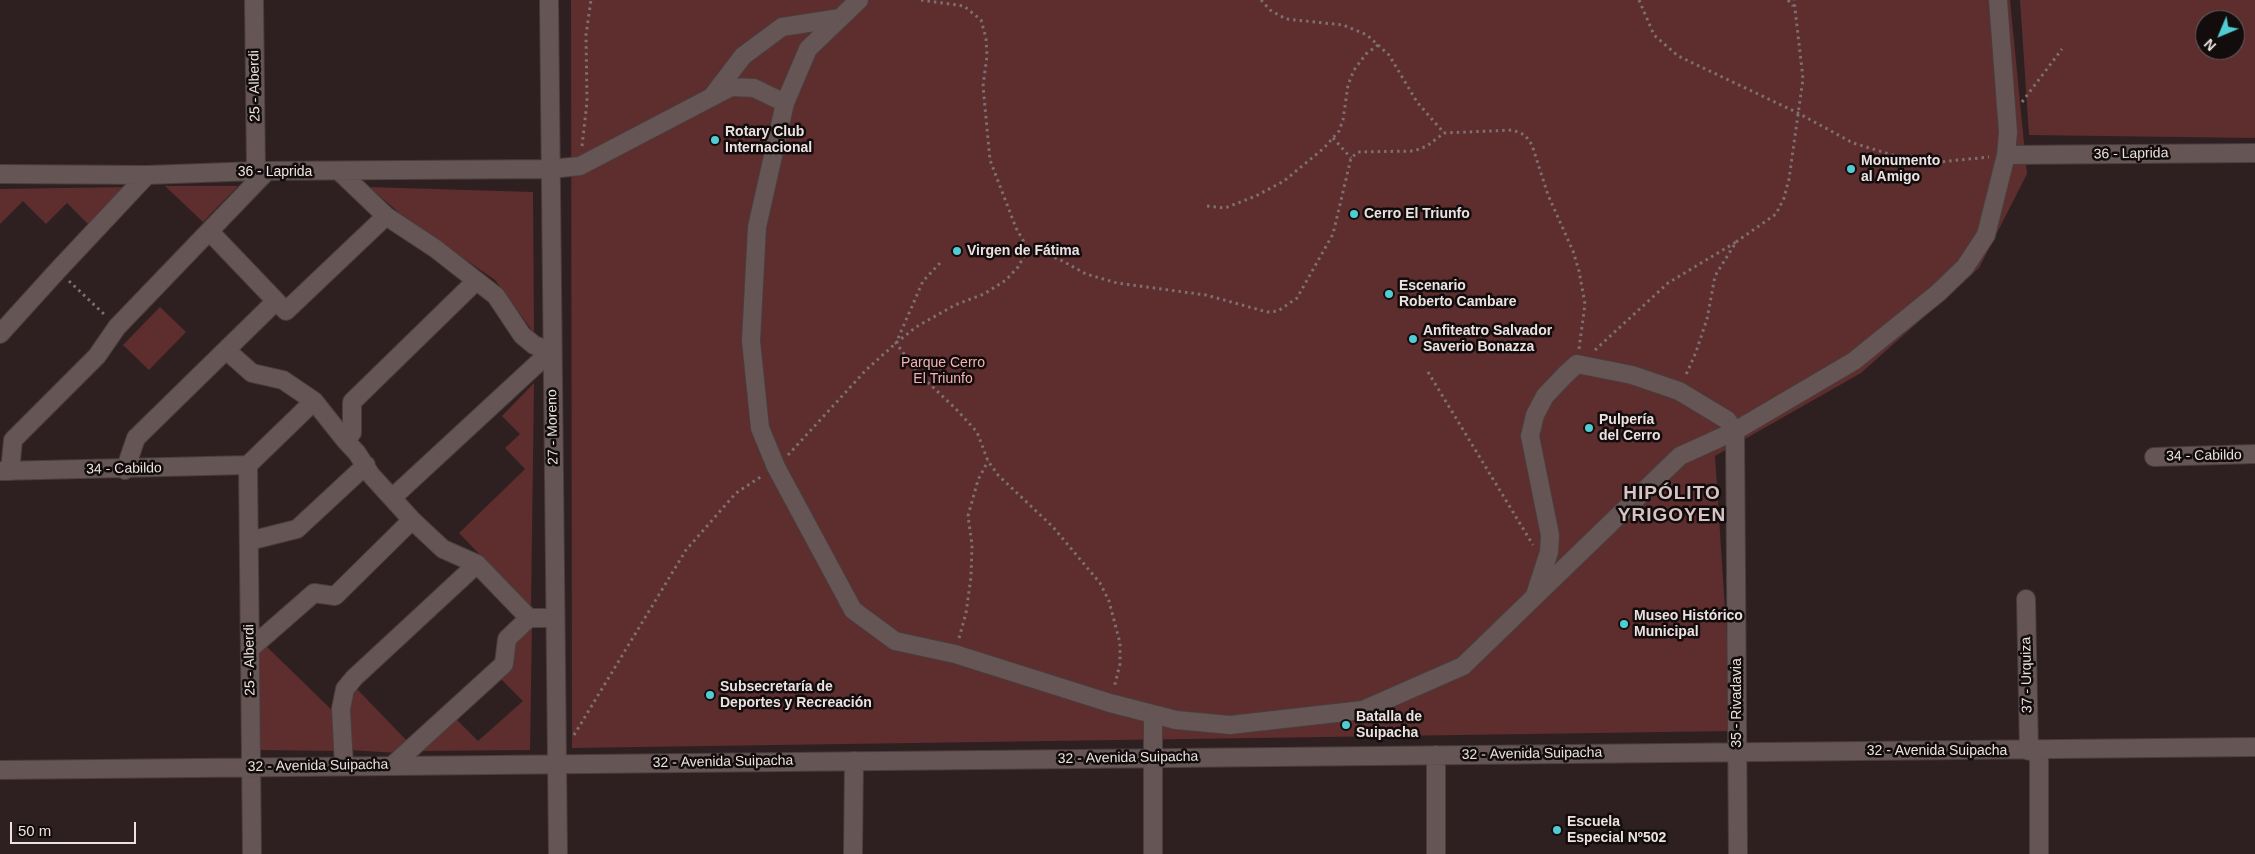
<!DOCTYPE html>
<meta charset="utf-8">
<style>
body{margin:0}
#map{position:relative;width:2255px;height:854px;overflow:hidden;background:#2e2020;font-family:Arial,sans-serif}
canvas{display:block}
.north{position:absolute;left:2195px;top:10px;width:50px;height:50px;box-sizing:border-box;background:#120c0c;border:1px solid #696161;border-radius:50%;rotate:225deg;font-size:14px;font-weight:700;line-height:20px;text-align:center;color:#ebe1e0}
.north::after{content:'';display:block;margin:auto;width:18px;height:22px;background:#51ccd2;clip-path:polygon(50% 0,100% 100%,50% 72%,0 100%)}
.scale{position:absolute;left:10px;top:822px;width:126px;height:22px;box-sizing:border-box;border:2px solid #ebe1e0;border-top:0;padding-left:6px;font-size:15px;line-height:18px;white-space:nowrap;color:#ebe1e0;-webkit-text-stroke:4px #120c0c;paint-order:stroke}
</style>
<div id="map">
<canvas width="2255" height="854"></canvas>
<div class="north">N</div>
<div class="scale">50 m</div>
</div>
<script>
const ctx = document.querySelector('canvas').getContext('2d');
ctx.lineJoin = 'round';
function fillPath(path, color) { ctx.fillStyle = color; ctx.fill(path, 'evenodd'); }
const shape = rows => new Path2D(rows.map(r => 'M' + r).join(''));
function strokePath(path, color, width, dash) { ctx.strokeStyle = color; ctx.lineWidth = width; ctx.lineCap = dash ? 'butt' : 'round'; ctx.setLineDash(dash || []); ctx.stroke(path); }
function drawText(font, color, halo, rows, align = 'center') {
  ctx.font = font + ' Arial,sans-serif'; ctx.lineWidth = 5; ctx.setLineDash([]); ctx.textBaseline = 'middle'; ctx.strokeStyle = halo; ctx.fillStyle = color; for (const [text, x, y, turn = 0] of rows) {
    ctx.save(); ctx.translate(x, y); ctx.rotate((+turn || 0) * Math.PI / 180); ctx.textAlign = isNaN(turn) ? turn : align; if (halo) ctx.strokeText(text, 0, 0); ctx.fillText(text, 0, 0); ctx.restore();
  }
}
fillPath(shape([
 [571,0,2010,0,2027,174,1979,268,1861,373,1715,456,1733,731,572,748],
 [2020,0,2255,0,2255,138,2029,135],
 [2205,20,2235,20,2235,50,2205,50],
 [165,186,238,186,203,222],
 [129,187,91,227,67,203,46,224,23,201,0,224,0,189],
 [369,187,533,192,534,333,495,280,404,217],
 [160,307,186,332,149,370,123,345],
 [534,383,531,608,459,533,525,469,505,448,520,434,502,416],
 [532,625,530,750,416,751,454,717,478,741,523,701,497,675,510,642],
 [265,645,338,716,339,751,257,750,256,656],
 [356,688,409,743,398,753,349,750,346,713]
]), '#5e2d2e');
const minor = shape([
 [254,0,256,171],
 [549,0,558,854],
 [714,94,743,56,782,27,840,18],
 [785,103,808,49,859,0],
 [2006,155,2255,153],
 [340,172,386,216,436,249,496,296,522,335,534,345,551,351],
 [0,174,147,175,256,171,551,169,580,166,731,87,754,88,785,103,757,227,751,341,760,428,776,467,853,610,895,641,955,654,1110,703,1176,720,1230,725,1363,710,1463,666,1680,456,1735,431,1854,361,1938,293,1965,267,1986,235,2006,155,2008,132,1998,0],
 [210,232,276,301],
 [0,334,58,270,147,175],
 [226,350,252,373,283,380,314,401,345,440,357,453,371,475,412,520,443,549,477,564,529,618,554,618],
 [345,440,352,433,352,402,476,281],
 [2154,457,2255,454],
 [248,465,252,854],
 [248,465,314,401],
 [125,470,136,438,276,301,286,311,386,216],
 [0,471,248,465],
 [10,471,13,440,97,356,117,327,266,172],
 [392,498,551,351],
 [249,541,297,529,366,465],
 [1536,592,1549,552,1550,535,1530,436,1535,415,1545,396,1566,374,1577,364,1632,375,1679,391,1727,420,1735,431,1738,854],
 [2026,599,2029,751],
 [250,649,314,593,335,596,412,520],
 [2039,751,2039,854],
 [1436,755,1436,854],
 [344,766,341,709,345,689,354,678,477,564],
 [392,766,504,664,507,639,529,618],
 [0,770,2255,747],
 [853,854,854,761],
 [1153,854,1153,715]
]);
strokePath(minor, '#493e3d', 20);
strokePath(shape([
 [921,0,964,6,981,20,986,38,987,56,983,86,990,160,1016,228,1028,249,1059,259,1086,274,1117,283,1206,295,1267,312,1278,311,1297,298,1333,234,1351,158,1358,152,1414,151,1427,146,1444,133,1513,130,1525,135,1532,145,1548,195,1573,251,1579,271,1585,304,1579,349],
 [1261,0,1270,10,1286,19,1343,25,1367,35,1389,55,1417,102,1444,133],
 [1639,0,1654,35,1678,56,1798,113,1853,143,1896,156,1939,162,1989,157],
 [1788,0,1793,6],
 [2022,102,2062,49],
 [1333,138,1351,158],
 [582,146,587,102,586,35,591,0],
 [1207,206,1225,208,1256,196,1284,181,1324,148,1339,131,1343,120,1348,85,1354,70,1366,54,1378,45],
 [1736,242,1776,214,1784,198,1789,179,1803,79,1794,0],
 [940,263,923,281,896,343,918,373,956,409,977,432,988,461,998,475,1053,527,1100,583,1109,601,1120,643,1120,664,1114,688],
 [69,281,106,316],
 [1595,350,1668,283,1736,242,1715,276,1707,319,1696,352,1685,377],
 [1428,372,1533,545],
 [788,455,866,370,896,343,916,327,955,305,984,294,1006,280,1018,267,1028,249],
 [959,638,966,613,971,577,972,545,968,516,978,480,988,461],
 [574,735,686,550,736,493,762,476]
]), '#7c7070', 3, [2.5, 4]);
strokePath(minor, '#655554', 18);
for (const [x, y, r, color] of [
 [715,140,5,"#51ccd2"],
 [1851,169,5,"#51ccd2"],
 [1354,214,5,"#51ccd2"],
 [957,251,5,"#51ccd2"],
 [1389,294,5,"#51ccd2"],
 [1413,339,5,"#51ccd2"],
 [1589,428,5,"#51ccd2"],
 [1624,624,5,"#51ccd2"],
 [710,695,5,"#51ccd2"],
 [1346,725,5,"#51ccd2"],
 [1557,830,5,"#51ccd2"]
]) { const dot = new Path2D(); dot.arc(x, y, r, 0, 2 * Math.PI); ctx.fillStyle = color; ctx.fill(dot); strokePath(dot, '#120c0c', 2); }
drawText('14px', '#ebe1e0', '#120c0c', [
 ["25 - Alberdi",255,86,-91],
 ["36 - Laprida",2131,154,-1],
 ["36 - Laprida",275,172],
 ["27 - Moreno",553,427,-91],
 ["34 - Cabildo",2204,456,-1],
 ["34 - Cabildo",124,469,-1],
 ["25 - Alberdi",250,660,-91],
 ["37 - Urquiza",2027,675,-91],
 ["35 - Rivadavia",1737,703,-90],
 ["32 - Avenida Suipacha",1937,751],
 ["32 - Avenida Suipacha",1532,754,-1],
 ["32 - Avenida Suipacha",1128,758,-1],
 ["32 - Avenida Suipacha",723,762,-1],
 ["32 - Avenida Suipacha",318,766,-1]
]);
drawText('bold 14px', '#ebe1e0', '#120c0c', [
 ["Rotary Club",725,132],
 ["Internacional",725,148],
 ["Monumento",1861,161],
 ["al Amigo",1861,177],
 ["Cerro El Triunfo",1364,214],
 ["Virgen de Fátima",967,251],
 ["Escenario",1399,286],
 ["Roberto Cambare",1399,302],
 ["Anfiteatro Salvador",1423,331],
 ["Saverio Bonazza",1423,347],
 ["Pulpería",1599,420],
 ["del Cerro",1599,436],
 ["Museo Histórico",1634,616],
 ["Municipal",1634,632],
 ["Subsecretaría de",720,687],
 ["Deportes y Recreación",720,703],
 ["Batalla de",1356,717],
 ["Suipacha",1356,733],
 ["Escuela",1567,822],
 ["Especial Nº502",1567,838]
], 'left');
drawText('14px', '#f5b1b1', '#120c0c', [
 ["Parque Cerro",943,363],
 ["El Triunfo",943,379]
]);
ctx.letterSpacing = '1px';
drawText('bold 19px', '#d7c3c3', '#120c0c', [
 ["HIPÓLITO",1672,494],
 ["YRIGOYEN",1672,516]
]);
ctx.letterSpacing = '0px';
</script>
